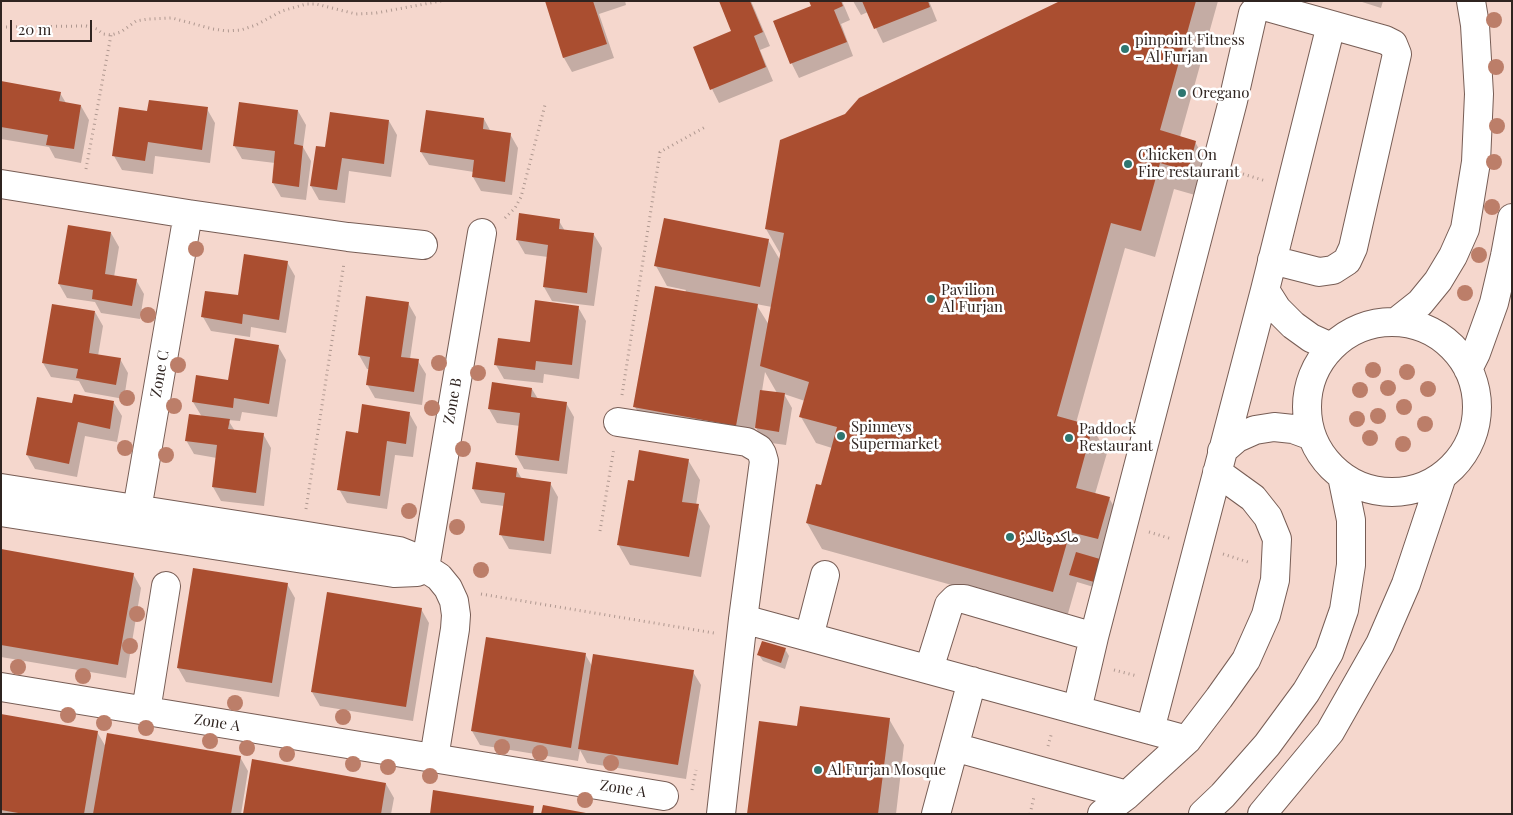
<!DOCTYPE html>
<meta charset="utf-8">
<style>
body{margin:0}
#map{position:relative;width:1513px;height:815px;overflow:hidden;background:#f5d7cd;font-family:"Playfair Display",serif}
canvas{display:block}
.frame{position:absolute;inset:0;border:2px solid #2f2420;pointer-events:none}
.scale{position:absolute;left:10px;top:20px;width:82px;height:22px;box-sizing:border-box;border:2px solid #2f2420;border-top:0;padding-left:6px;font-size:15px;line-height:18px;white-space:nowrap;color:#2f2420;-webkit-text-stroke:4px #fff;paint-order:stroke}
</style>
<div id="map">
<canvas width="1513" height="815"></canvas>
<div class="frame"></div>
<div class="scale">20 m</div>
</div>
<script>
const ctx = document.querySelector('canvas').getContext('2d');
ctx.lineJoin = 'round';
function fillPath(path, color) { ctx.fillStyle = color; ctx.fill(path, 'evenodd'); }
const shape = rows => new Path2D(rows.map(r => 'M' + r).join(''));
function strokePath(path, color, width, dash) { ctx.strokeStyle = color; ctx.lineWidth = width; ctx.lineCap = dash ? 'butt' : 'round'; ctx.setLineDash(dash || []); ctx.stroke(path); }
function drawText(font, color, halo, rows, align = 'center') {
  ctx.font = font + ' "Playfair Display","Noto Sans Arabic",serif'; ctx.lineWidth = 5; ctx.setLineDash([]); ctx.textBaseline = 'middle'; ctx.strokeStyle = halo; ctx.fillStyle = color; for (const [text, x, y, turn = 0] of rows) {
    ctx.save(); ctx.translate(x, y); ctx.rotate((+turn || 0) * Math.PI / 180); ctx.textAlign = isNaN(turn) ? turn : align; if (halo) ctx.strokeText(text, 0, 0); ctx.fillText(text, 0, 0); ctx.restore();
  }
}
fillPath(shape([
 [546,1,625,1,626,5,599,14,614,58,572,72,564,58],
 [723,1,751,1,770,46,760,50,773,81,719,103,712,89,733,32],
 [810,1,842,1,850,20,841,24,853,56,799,78,792,64,774,22,812,6],
 [853,1,929,1,937,21,883,43,868,12,861,15],
 [1063,1,1218,1,1180,137,1195,142,1210,168,1202,197,1174,189,1155,257,1125,248,1076,423,1092,427,1107,453,1095,494,1109,498,1124,524,1097,588,1077,582,1067,617,822,549,807,523,822,487,832,448,816,443,801,417,805,401,784,394,792,408,786,445,764,442,755,426,751,451,650,433,635,407,686,290,667,286,656,266,768,240,780,260,781,255,766,229,846,115],
 [756,304,772,307,769,325],
 [765,372,777,393,762,391],
 [1359,1,1383,1,1381,8],
 [1,83,60,93,66,103,81,106,89,120,81,163,55,158,49,147,1,139],
 [207,109,215,123,210,163,155,156,153,174,122,170,114,156,148,113],
 [298,111,306,125,303,147,311,161,306,200,281,197,273,183,275,163,242,159,234,145],
 [484,119,491,132,510,134,518,148,512,195,481,191,473,177,474,172,429,165,421,152],
 [389,121,397,135,391,177,349,171,345,203,319,200,311,186,317,147,326,148],
 [559,221,565,231,594,235,602,248,594,306,552,301,544,287,548,257,525,254,517,240],
 [111,233,119,247,114,277,136,280,144,294,140,319,101,313,95,302,67,298,59,284],
 [287,262,295,276,286,333,251,327,250,337,211,331,203,317,239,297],
 [408,303,416,317,410,359,418,361,426,374,422,405,375,398,367,384,369,369,367,369,359,355],
 [578,307,586,321,579,379,544,374,543,383,504,379,496,365,531,343],
 [95,312,103,326,98,356,120,359,128,373,124,399,85,392,79,381,51,377,43,363],
 [278,346,286,360,277,417,242,412,240,421,228,420,235,431,263,434,271,448,264,506,221,501,213,487,217,458,194,454,186,440,202,417,193,402,229,381],
 [532,389,538,399,566,403,574,417,567,474,524,469,516,455,520,426,497,423,489,409],
 [114,403,122,416,117,442,85,436,77,477,35,469,27,455,73,405],
 [409,413,417,427,413,457,395,455,387,509,347,503,339,489,359,434],
 [688,460,700,480,696,505,698,506,710,526,701,577,630,565,618,544,635,482],
 [516,469,522,479,550,483,558,497,551,554,509,549,501,535,504,506,481,503,473,489],
 [1,550,133,574,141,588,126,678,1,657],
 [287,584,295,598,279,697,186,682,178,668],
 [421,609,429,623,413,721,320,706,312,692],
 [785,649,789,656,785,669,763,661,759,655],
 [585,654,592,666,693,672,701,685,686,779,587,763,580,750,578,761,480,745,472,731],
 [1,715,97,732,106,747,240,757,248,771,241,814,1,814],
 [889,719,904,745,896,814,749,814,799,728],
 [386,784,394,798,391,814,244,814]
]), '#0003');
fillPath(shape([
 [545,1,593,1,607,44,563,58],
 [719,1,750,1,763,32,754,36,766,67,710,90,693,47,731,31],
 [809,1,841,1,843,6,834,10,847,42,790,64,773,21,811,6],
 [862,1,928,1,930,7,874,29],
 [1060,1,1196,1,1160,130,1196,141,1188,171,1160,163,1141,231,1111,223,1057,416,1093,426,1076,488,1110,497,1098,539,1070,532,1053,592,806,523,816,484,821,485,837,427,799,417,809,382,760,366,784,233,765,229,780,140,845,114,859,98],
 [1,81,61,92,59,101,81,105,74,149,46,145,48,135,1,127],
 [149,100,208,107,202,150,148,142,145,161,112,156,119,107,147,111],
 [239,102,298,110,294,144,303,146,299,187,272,183,275,151,233,146],
 [426,110,484,118,483,129,511,133,505,182,472,177,474,160,420,152],
 [330,112,389,120,384,164,342,158,337,190,310,186,316,146,325,147],
 [519,213,560,219,559,229,594,233,587,293,543,287,548,245,516,240],
 [664,218,769,239,760,287,654,266],
 [68,225,111,232,105,274,137,279,132,306,92,299,93,290,58,284],
 [244,254,288,261,279,320,243,314,242,324,201,317,205,291,238,295],
 [655,286,758,304,736,426,633,407],
 [366,296,409,302,401,357,419,359,414,392,366,385,370,357,358,355],
 [535,300,579,306,572,365,536,361,535,370,494,365,498,338,530,342],
 [52,304,95,311,89,353,121,358,116,385,76,378,78,369,42,363],
 [235,338,279,345,269,404,234,398,233,408,192,402,196,375,228,380],
 [492,382,532,388,531,397,567,402,559,461,515,455,520,413,488,409],
 [760,390,785,393,779,432,755,428],
 [74,394,114,401,110,429,78,422,69,464,26,455,37,397,72,403],
 [362,404,410,412,406,444,387,441,380,496,337,490,346,431,358,433],
 [189,414,230,419,228,429,264,433,256,493,212,487,217,445,185,441],
 [639,450,689,459,682,502,699,504,689,557,617,545,628,480,634,481],
 [476,462,517,468,516,477,551,482,544,541,499,535,505,493,472,489],
 [1,549,134,573,118,665,1,645],
 [1076,552,1100,559,1094,582,1069,575],
 [193,568,288,583,272,683,177,668],
 [327,592,422,608,406,707,311,692],
 [486,637,586,653,571,748,471,731],
 [762,641,786,648,781,663,757,655],
 [593,654,694,670,678,765,578,749],
 [800,706,890,718,878,814,747,814,759,721,797,726],
 [1,714,98,731,84,814,24,814,1,810],
 [107,733,241,756,231,814,93,814],
 [252,759,386,783,381,814,243,814],
 [433,790,534,806,533,814,430,814],
 [543,805,586,813,586,814,541,814]
]), '#aa4e30');
const minor = shape([
 [1,184,188,214,348,237,423,245],
 [1265,290,1277,309,1293,325,1311,338,1331,347],
 [1396,322,1420,303,1438,281,1453,256,1465,229,1476,162,1479,94,1475,25,1471,1],
 '1307 407a85 85 0 1 1 170 0a85 85 0 1 1-170 0Z',
 [1468,369,1476,353,1494,303,1505,256,1512,218],
 [618,422,747,442,759,449,762,454,764,461,743,619,721,814],
 [1222,451,1237,438,1255,430,1274,427,1293,429,1312,436],
 [1,488,301,535,399,551,409,555,425,568,439,577,448,588,454,601,456,615,455,629,434,758],
 [1,512,394,573,417,572,425,568],
 [134,527,188,214],
 [425,568,482,233],
 [743,619,1187,740],
 [809,637,825,575],
 [929,669,949,605,955,599,964,599,1094,637],
 [1,687,664,796],
 [1077,710,1094,637,1233,101,1253,13,1259,6,1264,6,1385,40,1393,44,1397,54,1353,248,1347,261,1333,270,1319,272,1272,260],
 [146,711,166,586],
 [1150,730,1265,290,1331,25],
 [954,747,1127,795],
 [936,814,972,681],
 [1102,814,1127,795,1187,740,1219,698,1246,660,1266,615,1275,580,1277,539,1268,517,1253,498,1217,472],
 [1203,814,1223,795,1267,745,1306,692,1329,653,1344,610,1351,565,1351,520,1342,476],
 [1262,814,1330,732,1380,644,1406,584,1442,476]
]);
strokePath(minor, '#775d55', 30);
strokePath(shape([
 [1,27,86,26,97,29,103,34,111,35,121,32,136,21,148,19,172,18,213,29,227,31,241,30,256,25,282,11,306,4,316,4,356,14,376,13,441,1],
 [86,169,111,35],
 [1243,174,1266,181],
 [505,218,515,208,521,197,545,105],
 [622,395,660,152,707,126],
 [306,509,344,263],
 [600,531,614,448],
 [1149,532,1172,539],
 [1223,554,1248,562],
 [481,594,714,633],
 [1114,670,1137,676],
 [1048,746,1052,732],
 [692,790,696,770],
 [1030,814,1034,797]
]), '#af9890', 3, [1, 4]);
strokePath(minor, '#fff', 28);
ctx.fillStyle = '#bc7e69';
for (const [x, y] of [
 [1494,20],
 [1496,67],
 [1497,126],
 [1494,162],
 [1492,207],
 [196,249],
 [1479,255],
 [1465,293],
 [148,315],
 [439,363],
 [178,365],
 [1373,370],
 [1407,372],
 [478,373],
 [1388,388],
 [1428,389],
 [1360,390],
 [127,398],
 [174,406],
 [1404,407],
 [432,408],
 [1378,416],
 [1357,419],
 [1425,424],
 [1370,438],
 [1403,444],
 [125,448],
 [463,449],
 [166,455],
 [409,511],
 [457,527],
 [481,570],
 [137,614],
 [130,646],
 [18,667],
 [83,676],
 [235,703],
 [68,715],
 [343,717],
 [104,723],
 [146,728],
 [210,741],
 [502,747],
 [247,748],
 [540,753],
 [287,754],
 [611,763],
 [353,764],
 [388,767],
 [430,776],
 [585,800]
]) { ctx.beginPath(); ctx.arc(x, y, 8, 0, 2 * Math.PI); ctx.fill(); }
for (const [x, y, r, color] of [
 [1125,49,5,"#2e7670"],
 [1182,93,5,"#2e7670"],
 [1128,164,5,"#2e7670"],
 [931,299,5,"#2e7670"],
 [841,436,5,"#2e7670"],
 [1069,438,5,"#2e7670"],
 [1010,537,5,"#2e7670"],
 [818,770,5,"#2e7670"]
]) { const dot = new Path2D(); dot.arc(x, y, r, 0, 2 * Math.PI); ctx.fillStyle = color; ctx.fill(dot); strokePath(dot, '#fff', 2); }
drawText('15px', '#2f2420', '#fff', [
 ["pinpoint Fitness",1135,40],
 ["- Al Furjan",1135,57],
 ["Oregano",1192,93],
 ["Chicken On",1138,155],
 ["Fire restaurant",1138,172],
 ["Pavilion",941,290],
 ["Al Furjan",941,307],
 ["Spinneys",851,427],
 ["Supermarket",851,444],
 ["Paddock",1079,429],
 ["Restaurant",1079,446],
 ["ماكدونالدز",1020,537],
 ["Al Furjan Mosque",828,770]
], 'left');
drawText('15px', '#2f2420', '#fff', [
 ["Zone C",160,374,-80],
 ["Zone B",453,401,-80],
 ["Zone A",217,723,9],
 ["Zone A",623,789,9]
]);
</script>
